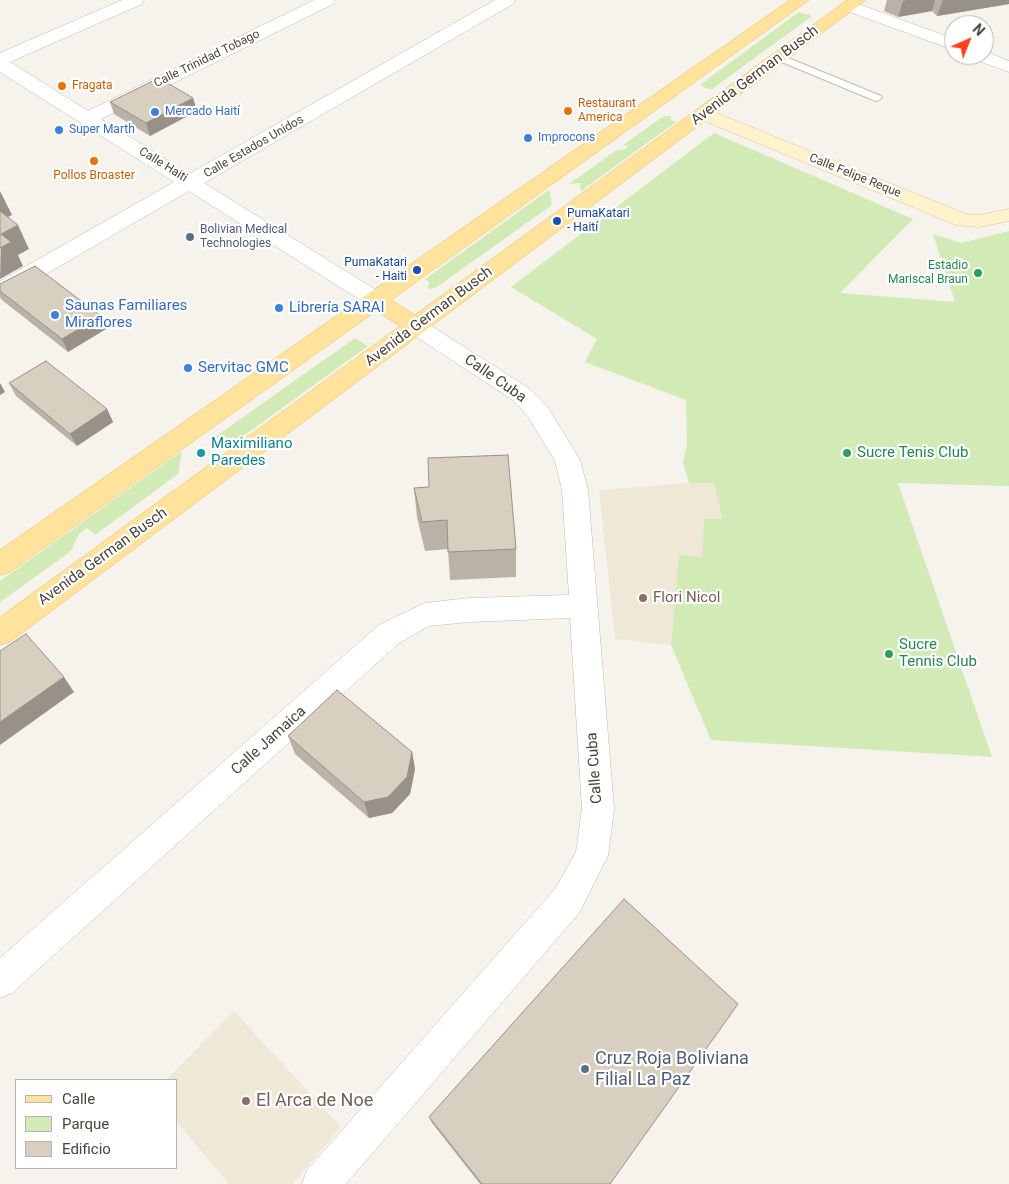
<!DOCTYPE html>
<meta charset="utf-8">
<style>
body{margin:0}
#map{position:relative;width:1009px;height:1184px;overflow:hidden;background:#f6f3ec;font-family:Roboto,sans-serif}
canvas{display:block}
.legend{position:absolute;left:15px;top:1079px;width:162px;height:90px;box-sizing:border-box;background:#fff;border:1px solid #b7b4b0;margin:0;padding:6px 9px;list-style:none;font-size:15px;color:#4b4439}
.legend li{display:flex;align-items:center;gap:10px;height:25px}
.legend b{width:25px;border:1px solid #b7b4b0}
.north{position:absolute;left:944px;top:15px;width:50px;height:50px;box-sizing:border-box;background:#fff;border:1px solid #b7b4b0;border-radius:50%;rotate:44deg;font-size:14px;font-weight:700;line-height:20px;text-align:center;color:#4b4439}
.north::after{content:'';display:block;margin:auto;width:18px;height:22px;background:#fc3f1d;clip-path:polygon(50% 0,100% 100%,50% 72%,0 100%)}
</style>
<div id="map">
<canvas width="1009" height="1184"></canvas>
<ul class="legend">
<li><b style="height:6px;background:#ffe39c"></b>Calle</li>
<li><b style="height:14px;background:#d2eab5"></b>Parque</li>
<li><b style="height:14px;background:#d8cfc1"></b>Edificio</li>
</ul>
<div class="north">N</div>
</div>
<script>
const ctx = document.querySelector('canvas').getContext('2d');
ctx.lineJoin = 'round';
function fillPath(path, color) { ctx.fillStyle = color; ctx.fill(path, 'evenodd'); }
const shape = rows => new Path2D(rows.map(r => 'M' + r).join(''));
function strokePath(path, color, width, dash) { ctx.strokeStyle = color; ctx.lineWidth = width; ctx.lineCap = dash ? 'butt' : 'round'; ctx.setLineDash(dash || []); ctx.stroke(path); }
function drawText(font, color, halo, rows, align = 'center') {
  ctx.font = font + ' Roboto,sans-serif'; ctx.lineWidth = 4.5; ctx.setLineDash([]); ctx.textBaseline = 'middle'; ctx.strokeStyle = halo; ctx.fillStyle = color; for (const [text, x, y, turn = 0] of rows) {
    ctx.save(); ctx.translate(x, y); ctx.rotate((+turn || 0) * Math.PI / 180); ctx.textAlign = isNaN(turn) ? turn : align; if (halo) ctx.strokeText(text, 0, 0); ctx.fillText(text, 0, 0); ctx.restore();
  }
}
fillPath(shape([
 [689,483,714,483,722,520,704,519,702,557,679,555,671,645,615,639,599,490],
 [234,1011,341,1127,292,1184,229,1184,176,1121,176,1080,166,1080]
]), '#efe8d6');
fillPath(shape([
 [799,12,812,16,712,89,704,88,701,84],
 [664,116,671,116,671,120,676,122,581,191,580,183,569,184,615,151,625,149,628,147,623,145],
 [714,133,913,219,840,293,955,302,933,234,961,243,1009,231,1009,486,898,483,992,757,711,740,671,645,679,555,702,557,704,519,722,519,714,483,689,483,683,462,687,444,686,400,585,362,597,339,511,287],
 [549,190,552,205,437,287,431,289,427,287,430,283,425,279],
 [355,338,368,346,224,450,225,440,211,440],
 [182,451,178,474,95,535,87,528,79,534,71,551,0,602,0,581]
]), '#d2eab5');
const lane = shape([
 [781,55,881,96,882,98,877,101,873,100,777,60,777,56,781,55]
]);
const street = shape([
 [122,0,144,0,142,4,10,62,88,111,314,0,335,0,333,4,101,119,189,174,495,0,515,0,513,4,204,183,384,295,387,300,384,305,376,307,368,305,189,191,8,296,0,298,0,281,174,182,0,72,0,53,122,0],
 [850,1,954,39,954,50,844,10,842,6,844,2,850,1],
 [984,51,1009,61,1009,72,973,59,970,55,984,55,984,51],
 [417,319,425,322,530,389,547,406,580,460,588,490,614,809,608,856,579,913,346,1184,302,1184,307,1170,555,889,576,852,582,809,570,618,469,622,429,626,399,643,12,993,0,998,0,958,379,625,425,603,469,598,569,595,562,490,555,461,529,418,514,401,409,332,406,327,409,322,417,319]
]);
const secondary = shape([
 [704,108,966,214,979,215,1009,209,1009,221,979,227,956,225,697,118,695,114,697,110,704,108]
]);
const primary = shape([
 [790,0,809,0,391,300,415,315,847,0,866,0,10,642,0,645,0,617,400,326,376,311,10,572,0,575,0,550,790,0]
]);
strokePath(lane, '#c2bbae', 2);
strokePath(street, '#c2bbae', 1);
strokePath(secondary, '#d6c79b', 1);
strokePath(primary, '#e6c16a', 1);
fillPath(lane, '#fff');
fillPath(street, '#fff');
fillPath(secondary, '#fff3cd');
fillPath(primary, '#ffe39c');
fillPath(shape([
 [887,0,1009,0,1009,4,937,16,932,11,898,17,884,11],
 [193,98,197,111,150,136,114,114,110,102],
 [0,284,101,316,106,329,68,352,2,300,0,297],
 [9,383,107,409,113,422,77,446,16,396],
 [414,488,516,549,516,577,450,580,448,549,425,551,417,517],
 [288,736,412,752,415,769,410,794,392,813,369,818,295,754],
 [429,1117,610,1184,480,1184,432,1123]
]), '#bab2a6');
fillPath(shape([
 [907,0,935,0,932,11,898,17,903,1],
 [943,0,1009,0,1009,4,937,16],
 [193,98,197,111,150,136,146,123],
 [0,191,12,215,0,221],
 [18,225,29,249,18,255,23,266,0,279,1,234],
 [101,316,106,329,68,352,62,339],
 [0,383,5,392,0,395],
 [107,409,113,422,77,446,70,434],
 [64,677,74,692,0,745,0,722],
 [412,752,415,769,410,794,392,813,369,818,364,802]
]), '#979187');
const building = shape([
 [159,78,193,98,146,123,110,102,159,78],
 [0,211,18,225,1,234,11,242,0,248,0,211],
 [35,266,101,316,62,339,0,291,0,284,35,266],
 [46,361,107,409,70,434,9,383,46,361],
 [508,455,516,549,448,552,447,520,422,522,414,488,429,487,428,458,508,455],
 [26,634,64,677,0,722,0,651,26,634],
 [337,690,412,752,407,777,388,797,364,802,288,736,337,690],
 [624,899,738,1004,610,1184,482,1184,429,1117,624,899]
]);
fillPath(building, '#d8cfc1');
strokePath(building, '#979187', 1);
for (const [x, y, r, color] of [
 [62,86,5,"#e8710a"],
 [568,111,5,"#e8710a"],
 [155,112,5,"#3f7fe0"],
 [59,130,5,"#3f7fe0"],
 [528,138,5,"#3f7fe0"],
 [94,161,5,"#e8710a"],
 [557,221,5,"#1a4fb4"],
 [190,237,5,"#5c6f8a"],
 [417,270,5,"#1a4fb4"],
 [978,273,5,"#2e9e5b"],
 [279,308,5,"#3f7fe0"],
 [55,315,5,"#3f7fe0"],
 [188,368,5,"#3f7fe0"],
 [201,453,5,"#0f9aa8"],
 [847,453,5,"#2e9e5b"],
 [643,598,5,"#8d6e63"],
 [889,654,5,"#2e9e5b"],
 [585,1069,5,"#5c6f8a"],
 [246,1101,5,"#8d6e63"]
]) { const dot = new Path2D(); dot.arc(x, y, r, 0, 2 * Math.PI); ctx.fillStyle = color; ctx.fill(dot); strokePath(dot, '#fff', 2); }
drawText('12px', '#4b4439', '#fff', [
 ["Calle Trinidad Tobago",207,59,-26],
 ["Calle Estados Unidos",254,147,-30],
 ["Calle Haiti",163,165,32],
 ["Calle Felipe Reque",855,176,22]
]);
drawText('12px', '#c56008', '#fff', [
 ["Fragata",72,86],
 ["Restaurant",578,104],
 ["America",578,118],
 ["Pollos Broaster",94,176,"center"]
], 'left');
drawText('12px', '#366cbe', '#fff', [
 ["Mercado Haití",165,112],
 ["Super Marth",69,130],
 ["Improcons",538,138]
], 'left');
drawText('12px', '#164399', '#fff', [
 ["PumaKatari",567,214],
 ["- Haití",567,228],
 ["PumaKatari",407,263,"right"],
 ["- Haiti",407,277,"right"]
], 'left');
drawText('12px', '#4e5e75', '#fff', [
 ["Bolivian Medical",200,230],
 ["Technologies",200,244]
], 'left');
drawText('12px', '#27864d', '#fff', [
 ["Estadio",968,266],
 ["Mariscal Braun",968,280]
], 'right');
drawText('15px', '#4b4439', '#fff', [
 ["Avenida German Busch",755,76,-37],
 ["Avenida German Busch",429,317,-37],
 ["Calle Cuba",495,379,35],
 ["Avenida German Busch",103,557,-36],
 ["Calle Jamaica",269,741,-42],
 ["Calle Cuba",595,768,-94]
]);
drawText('15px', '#366cbe', '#fff', [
 ["Saunas Familiares",65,306],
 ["Miraflores",65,323],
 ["Librería SARAI",289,308],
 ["Servitac GMC",198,368]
], 'left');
drawText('15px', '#0d838f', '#fff', [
 ["Maximiliano",211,444],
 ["Paredes",211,461]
], 'left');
drawText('15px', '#27864d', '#fff', [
 ["Sucre Tenis Club",857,453],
 ["Sucre",899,645],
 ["Tennis Club",899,662]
], 'left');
drawText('15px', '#785e54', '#fff', [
 ["Flori Nicol",653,598]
], 'left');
drawText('18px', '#4e5e75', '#fff', [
 ["Cruz Roja Boliviana",595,1059],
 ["Filial La Paz",595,1080]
], 'left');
drawText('18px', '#785e54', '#fff', [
 ["El Arca de Noe",256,1101]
], 'left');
</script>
